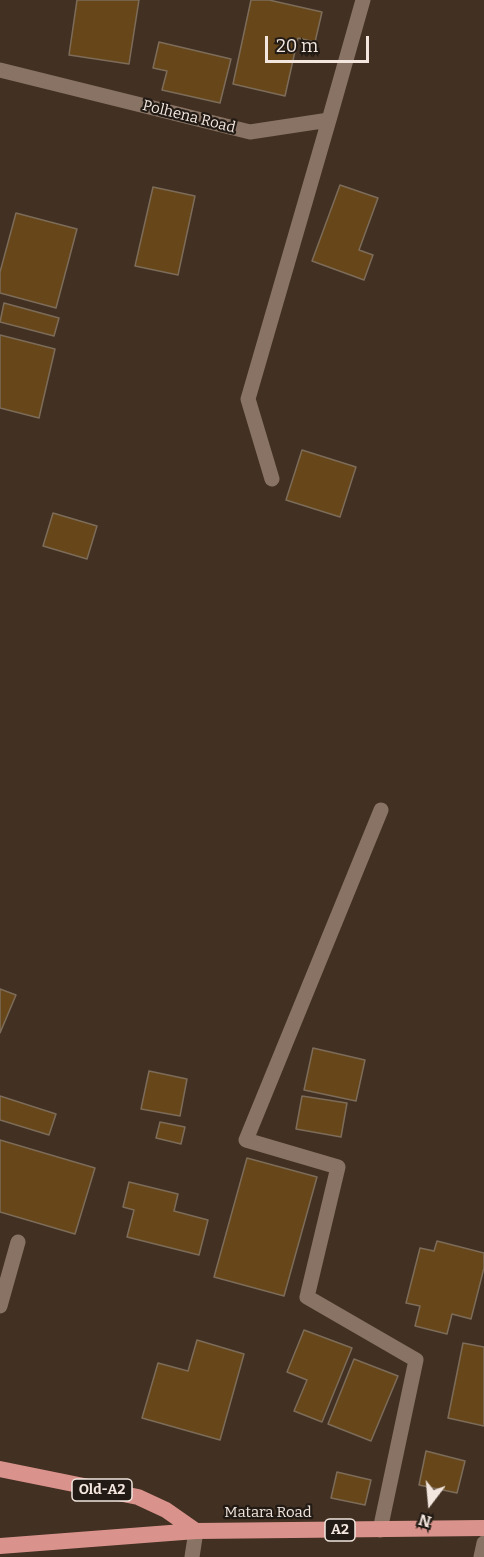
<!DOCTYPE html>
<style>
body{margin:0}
#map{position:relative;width:484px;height:1557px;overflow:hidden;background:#423022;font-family:Bitter,serif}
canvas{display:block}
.north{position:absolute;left:400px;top:1473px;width:60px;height:60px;-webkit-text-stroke:4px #221a14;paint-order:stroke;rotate:196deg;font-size:16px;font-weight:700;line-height:24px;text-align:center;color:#f2e6de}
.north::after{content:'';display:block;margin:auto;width:21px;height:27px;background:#f2e6de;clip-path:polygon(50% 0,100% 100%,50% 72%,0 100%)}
.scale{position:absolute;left:265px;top:36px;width:104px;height:27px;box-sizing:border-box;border:3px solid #f2e6de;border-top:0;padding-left:8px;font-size:18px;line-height:21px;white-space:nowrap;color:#f2e6de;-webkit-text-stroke:4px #221a14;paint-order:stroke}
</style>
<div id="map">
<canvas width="484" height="1557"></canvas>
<div class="north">N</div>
<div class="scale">20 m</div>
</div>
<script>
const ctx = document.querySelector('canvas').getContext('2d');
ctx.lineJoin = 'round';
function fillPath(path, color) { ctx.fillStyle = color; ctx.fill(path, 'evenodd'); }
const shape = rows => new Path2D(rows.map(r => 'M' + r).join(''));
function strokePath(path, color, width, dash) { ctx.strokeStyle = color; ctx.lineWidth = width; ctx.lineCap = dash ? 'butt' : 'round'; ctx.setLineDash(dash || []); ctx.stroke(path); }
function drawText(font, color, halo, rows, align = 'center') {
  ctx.font = font + ' Bitter,serif'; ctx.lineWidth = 4.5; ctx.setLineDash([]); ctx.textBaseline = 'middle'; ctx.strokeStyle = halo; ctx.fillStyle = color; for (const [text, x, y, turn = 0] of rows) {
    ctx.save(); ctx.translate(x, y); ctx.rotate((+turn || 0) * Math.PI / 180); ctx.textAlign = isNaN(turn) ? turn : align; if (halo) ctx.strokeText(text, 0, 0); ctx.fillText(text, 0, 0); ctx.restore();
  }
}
const building = shape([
 [77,0,139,0,129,64,69,55,77,0],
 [251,0,269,0,322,12,315,42,298,38,285,96,233,84,251,0],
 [159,42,231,59,220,103,162,90,167,71,153,68,159,42],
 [340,185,378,198,359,250,373,255,364,280,312,261,340,185],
 [153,187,195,196,178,275,135,266,153,187],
 [16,213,77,229,56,308,0,293,0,272,16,213],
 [4,303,59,318,54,336,0,322,4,303],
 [0,335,55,349,39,418,0,408,0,335],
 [302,450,356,467,340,517,286,500,302,450],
 [53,513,97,526,87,559,43,546,53,513],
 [0,989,16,995,0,1033,0,989],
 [313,1048,365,1060,356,1101,304,1090,313,1048],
 [149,1071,187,1079,180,1116,141,1109,149,1071],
 [0,1096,56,1114,49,1135,0,1120,0,1096],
 [302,1096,347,1103,341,1137,296,1129,302,1096],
 [160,1122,185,1127,181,1144,156,1138,160,1122],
 [0,1140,95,1168,75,1234,0,1212,0,1140],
 [247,1158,317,1177,284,1296,214,1277,247,1158],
 [129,1182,178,1194,174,1211,208,1220,199,1255,127,1237,134,1210,123,1207,129,1182],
 [437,1241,484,1253,484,1268,471,1319,452,1314,447,1334,415,1326,420,1306,406,1303,420,1248,434,1251,437,1241],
 [304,1330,352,1348,322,1422,294,1411,307,1380,287,1372,304,1330],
 [197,1340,244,1354,220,1440,142,1418,158,1363,188,1371,197,1340],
 [463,1343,484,1347,484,1426,448,1418,463,1343],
 [354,1359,398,1376,371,1441,328,1424,354,1359],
 [426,1451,465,1461,457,1493,419,1485,426,1451],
 [337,1472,371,1480,365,1505,331,1498,337,1472]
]);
fillPath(building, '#67471a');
strokePath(building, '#7c6c59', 1.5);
strokePath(shape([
 [0,1306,18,1242],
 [192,1557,196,1531]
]), '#887364', 15);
strokePath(shape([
 [0,70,250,132,329,120,363,0],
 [272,479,248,399,329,120],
 [380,1530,416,1360,307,1297,338,1167,246,1140,381,810],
 [481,1557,484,1543]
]), '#887364', 15);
strokePath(shape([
 [0,1469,138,1497,166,1510,196,1531],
 [0,1546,196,1531,484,1528]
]), '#da938c', 16);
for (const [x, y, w] of [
 [102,1490,60],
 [340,1530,30]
]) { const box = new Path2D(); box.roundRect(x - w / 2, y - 11, w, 22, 4.5); ctx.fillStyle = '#221a14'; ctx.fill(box); strokePath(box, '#f2e6de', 1.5); }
drawText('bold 14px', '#f2e6de', null, [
 ["Old-A2",102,1490],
 ["A2",340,1530]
]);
drawText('15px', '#f2e6de', '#221a14', [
 ["Polhena Road",189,117,14],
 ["Matara Road",268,1513]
]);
</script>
